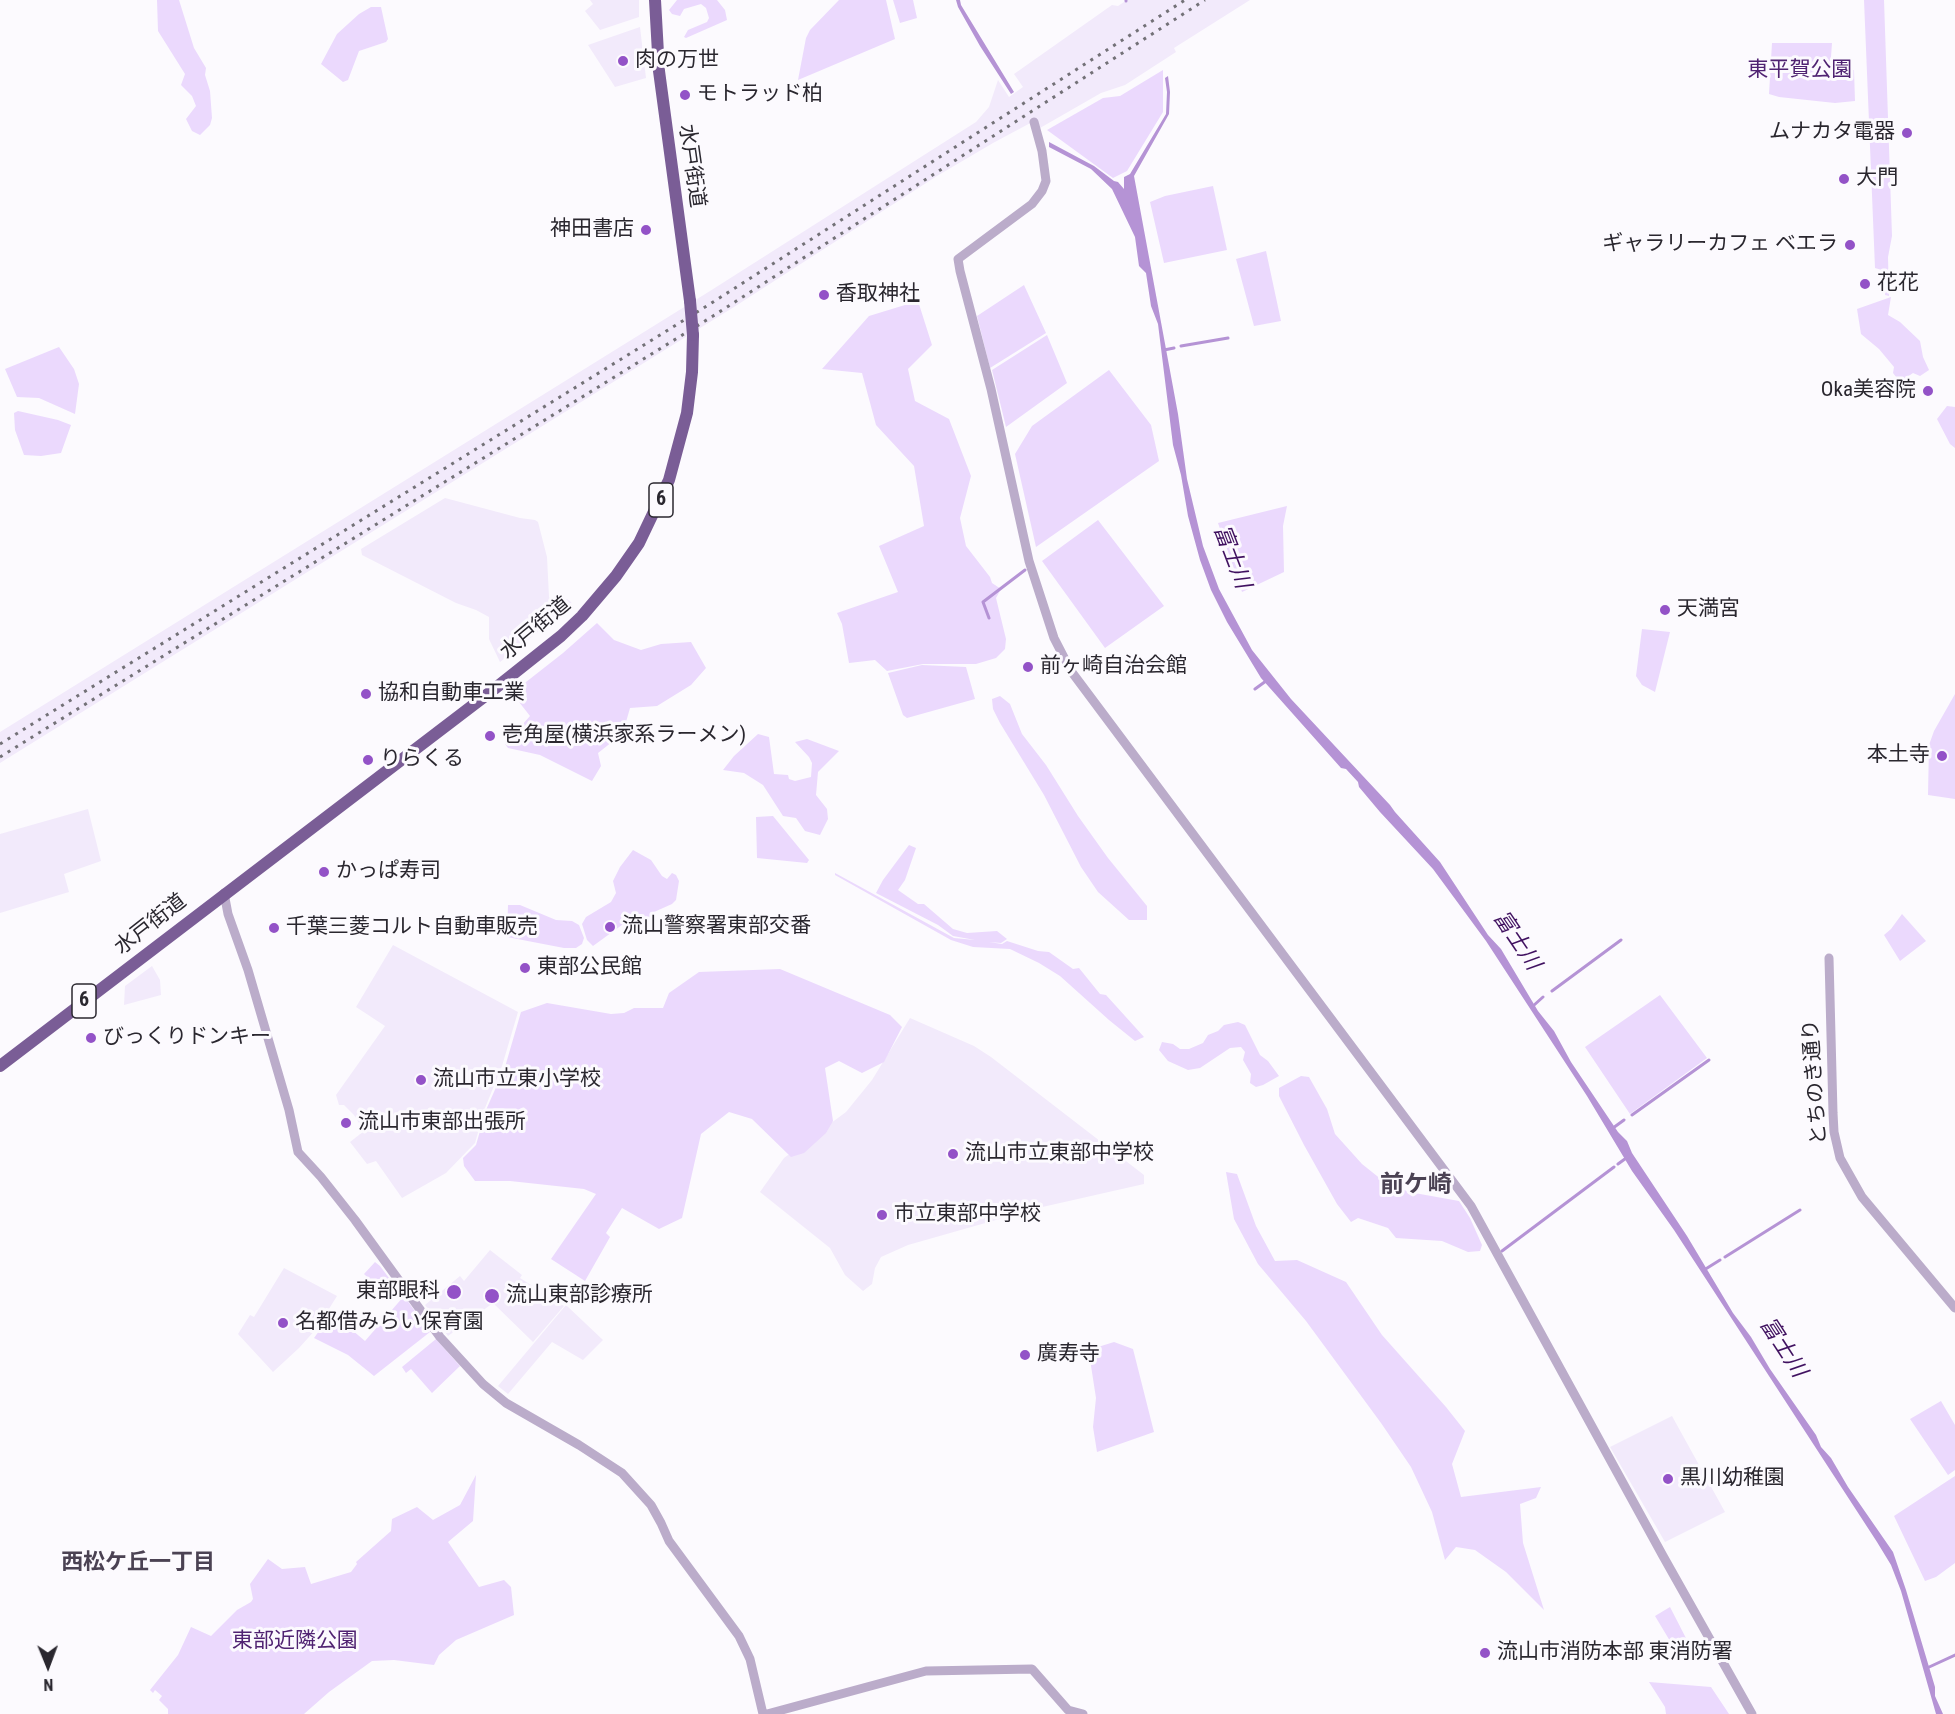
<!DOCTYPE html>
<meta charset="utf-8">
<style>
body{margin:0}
#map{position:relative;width:1955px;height:1714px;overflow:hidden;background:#fcfafe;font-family:"Roboto Condensed",sans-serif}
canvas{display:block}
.north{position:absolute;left:18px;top:1636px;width:60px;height:60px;-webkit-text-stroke:4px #fcfafe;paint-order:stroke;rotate:179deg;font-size:16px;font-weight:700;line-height:24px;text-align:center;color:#2a272f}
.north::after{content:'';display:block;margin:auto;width:21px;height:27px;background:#2a272f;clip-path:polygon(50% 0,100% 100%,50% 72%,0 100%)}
</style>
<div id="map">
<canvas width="1955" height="1714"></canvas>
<div class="north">N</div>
</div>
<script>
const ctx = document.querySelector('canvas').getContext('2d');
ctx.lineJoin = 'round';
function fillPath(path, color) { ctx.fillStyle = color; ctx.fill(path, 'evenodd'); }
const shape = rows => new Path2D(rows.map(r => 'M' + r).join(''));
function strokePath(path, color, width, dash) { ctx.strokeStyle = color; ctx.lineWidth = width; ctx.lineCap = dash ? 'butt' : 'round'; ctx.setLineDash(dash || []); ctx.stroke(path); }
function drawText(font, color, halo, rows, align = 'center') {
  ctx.font = font + ' "Roboto Condensed","Noto Sans JP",sans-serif'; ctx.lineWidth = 6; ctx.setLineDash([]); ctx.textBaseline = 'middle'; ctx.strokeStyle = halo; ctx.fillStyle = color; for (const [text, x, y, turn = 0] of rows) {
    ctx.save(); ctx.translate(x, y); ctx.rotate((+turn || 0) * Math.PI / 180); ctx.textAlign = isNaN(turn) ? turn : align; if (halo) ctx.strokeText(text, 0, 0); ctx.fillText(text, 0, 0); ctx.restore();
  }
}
fillPath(shape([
 [590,0,639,0,639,17,600,30,585,11,593,4],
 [1127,0,1250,0,1174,48,1176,52,1125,85,1101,93,1040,128,1036,120,993,143,937,176,734,307,0,763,0,732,710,291,976,122,989,107,998,80,1009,97,1023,87,1014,74,1112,5,1118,6],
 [640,27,646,78,615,87,588,45],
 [445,498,520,518,535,520,538,522,547,557,549,597,552,601,567,599,571,602,573,607,567,613,558,616,500,662,489,639,489,617,476,610,456,603,362,555,361,549],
 [88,809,101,861,64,874,69,892,0,913,0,834],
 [393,945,518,1012,502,1066,485,1108,475,1143,446,1173,402,1198,376,1161,367,1164,350,1142,364,1131,354,1115,344,1105,339,1105,336,1095,385,1026,356,1007],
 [152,966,160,980,161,995,124,1005,125,986],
 [910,1018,974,1046,991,1057,1144,1175,1144,1184,1038,1208,908,1245,881,1257,875,1268,872,1284,863,1291,845,1275,830,1248,760,1192,784,1158,846,1112,872,1080],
 [490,1250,522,1275,520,1278,564,1306,533,1342,493,1303,448,1336,425,1305,460,1276,464,1281],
 [284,1268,337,1296,317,1328,299,1348,273,1372,238,1334,250,1315,254,1317],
 [566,1305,603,1340,583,1360,552,1342,508,1394,498,1386],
 [1672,1416,1725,1512,1665,1542,1610,1447]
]), '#f2eafb');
fillPath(shape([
 [157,0,179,0,194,48,206,68,205,75,210,91,212,118,210,125,200,135,192,131,186,119,196,106,192,96,181,85,185,74,158,31],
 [677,0,717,0,725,10,727,20,686,38,684,37,688,30,707,22,709,18,706,8,701,4,684,9,680,16,672,14,669,10],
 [839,0,886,0,895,39,798,80,806,38,810,30],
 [893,0,913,0,917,18,900,23],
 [1864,0,1884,0,1892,236,1888,257,1889,296,1885,295,1885,271,1875,268],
 [371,7,381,7,388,39,386,42,359,51,348,80,343,82,321,64,337,34,359,14],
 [1772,43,1832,43,1830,71,1854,70,1855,101,1835,103,1779,97,1769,94],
 [1163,70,1163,112,1127,171,1113,178,1047,130,1103,98,1120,96],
 [1213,186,1227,250,1164,263,1150,202,1165,196],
 [1266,251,1281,321,1254,326,1236,259],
 [1024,285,1046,333,990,368,977,316],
 [1891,297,1888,315,1900,322,1920,341,1923,357,1929,370,1920,376,1913,373,1900,382,1893,373,1894,367,1879,349,1861,334,1857,309],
 [918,301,932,345,908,369,915,401,949,419,971,476,960,518,966,546,990,577,992,583,1001,589,996,598,1006,639,1005,649,996,658,976,664,923,664,887,671,875,660,849,663,842,624,837,613,898,592,879,546,924,526,914,466,876,425,862,373,822,369,869,316],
 [1047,335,1067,383,1006,427,992,370],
 [59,347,74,369,79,384,75,414,39,398,17,397,5,369],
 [1109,370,1151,425,1159,461,1036,547,1015,454,1032,426],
 [1947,406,1955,407,1955,448,1950,444,1937,419],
 [18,411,58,420,71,425,61,453,41,456,24,455,15,430,14,413],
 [1287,506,1283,526,1284,572,1242,592,1218,523],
 [1098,520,1164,606,1105,648,1042,561],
 [597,623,614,640,641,650,661,644,691,642,706,668,691,685,657,706,630,708,626,722,611,734,612,742,598,753,601,766,592,781,540,755,508,748,505,744,530,716,512,693,563,653],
 [1642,629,1670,632,1655,692,1642,685,1636,676],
 [922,665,966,667,975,699,907,718,903,715,888,673],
 [1955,694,1955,799,1928,795,1929,745,1934,731],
 [1000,696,1010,704,1022,734,1046,765,1078,816,1108,858,1147,906,1147,920,1129,920,1098,892,1081,867,1044,795,1000,723,993,709,992,699],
 [758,734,769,737,774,774,788,775,789,779,795,781,811,777,812,763,809,757,795,742,807,739,839,751,818,772,816,795,827,809,828,819,820,835,805,831,796,818,783,816,763,785,744,773,723,770,734,756],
 [773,816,809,860,807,863,757,858,756,817],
 [909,845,916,848,905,880,898,890,918,904,924,904,953,929,967,933,997,931,1007,939,1001,943,989,942,1002,944,1007,941,1038,951,1049,952,1073,969,1079,968,1100,994,1106,995,1144,1037,1135,1041,1109,1020,1060,976,1039,963,1010,949,973,947,951,940,835,875,835,873,954,938,975,940,953,936,938,925,876,893,883,880],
 [633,850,651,860,662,876,667,879,672,873,676,875,679,881,676,900,672,904,654,912,642,927,626,922,593,946,587,940,582,924,586,917,611,902,616,893,613,881,620,867],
 [508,905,520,905,556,920,572,921,579,925,584,938,582,944,576,948,564,948,507,937],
 [1902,914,1926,941,1900,961,1884,935,1891,929],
 [780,969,890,1015,902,1027,884,1062,862,1073,839,1061,825,1068,833,1121,826,1133,804,1153,791,1157,752,1119,729,1112,701,1134,682,1218,659,1229,622,1208,606,1233,610,1237,585,1281,551,1259,596,1194,584,1189,510,1181,475,1181,464,1166,463,1158,476,1145,486,1110,505,1067,521,1012,547,1003,611,1014,624,1013,634,1008,663,1008,669,993,699,972],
 [1660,995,1707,1058,1630,1114,1585,1047],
 [1238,1022,1245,1025,1260,1055,1268,1061,1279,1076,1263,1085,1256,1087,1250,1083,1251,1074,1243,1060,1245,1052,1241,1047,1230,1048,1200,1068,1188,1070,1168,1061,1159,1050,1162,1042,1173,1044,1180,1049,1189,1049,1203,1043,1208,1035,1218,1031,1224,1025],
 [1301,1076,1309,1077,1327,1109,1335,1134,1362,1164,1382,1180,1409,1192,1459,1201,1470,1218,1482,1245,1480,1251,1468,1252,1442,1241,1396,1238,1388,1228,1358,1218,1351,1222,1337,1204,1304,1145,1279,1096,1279,1088],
 [1226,1172,1237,1174,1256,1226,1275,1261,1297,1260,1346,1282,1382,1335,1446,1407,1465,1431,1452,1464,1461,1497,1541,1487,1536,1498,1520,1504,1523,1543,1544,1610,1506,1572,1475,1550,1456,1547,1445,1560,1432,1512,1411,1467,1381,1423,1306,1321,1258,1264,1234,1219],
 [375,1262,380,1266,392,1282,382,1291,364,1274],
 [404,1296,430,1332,374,1376,348,1355,314,1338,332,1313,365,1341],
 [436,1339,460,1366,432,1393,411,1369,406,1373,402,1367],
 [1114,1342,1133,1349,1154,1432,1097,1452,1093,1427,1096,1398,1089,1353,1098,1347],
 [1941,1401,1955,1425,1955,1470,1948,1475,1910,1419],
 [476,1475,473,1521,448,1542,479,1587,504,1580,511,1587,514,1615,456,1640,439,1655,434,1665,394,1660,372,1661,329,1692,304,1714,168,1714,168,1709,159,1700,162,1696,155,1690,153,1693,150,1690,178,1655,191,1627,211,1636,237,1610,251,1602,253,1599,250,1584,268,1559,282,1569,305,1567,311,1584,351,1572,357,1564,356,1562,391,1531,392,1519,417,1507,433,1520,460,1505],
 [1955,1476,1955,1563,1936,1577,1925,1581,1894,1516],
 [1670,1607,1689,1644,1676,1651,1655,1616],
 [1649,1682,1711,1687,1729,1714,1666,1714,1665,1707]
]), '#ebd9fd');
fillPath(shape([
 [956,0,960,0,961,5,1014,92,1011,94,980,46,958,7],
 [1168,76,1170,92,1169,114,1134,176,1178,414,1187,479,1203,546,1219,589,1252,650,1291,699,1390,805,1395,812,1440,862,1488,935,1501,949,1538,1011,1554,1031,1571,1062,1618,1132,1627,1141,1632,1153,1687,1236,1733,1313,1751,1337,1770,1369,1816,1435,1821,1447,1831,1458,1848,1487,1893,1552,1906,1590,1935,1687,1935,1696,1943,1714,1936,1714,1901,1591,1891,1565,1877,1542,1674,1230,1632,1171,1587,1096,1486,941,1433,869,1380,812,1359,787,1358,782,1346,769,1341,768,1261,678,1227,622,1211,590,1200,560,1188,516,1181,475,1173,445,1158,324,1151,306,1146,273,1139,266,1135,237,1112,189,1091,169,1049,147,1049,142,1094,166,1114,181,1118,182,1124,189,1124,177,1130,174,1166,114,1167,92,1165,78]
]), '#b593d5');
strokePath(shape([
 [1126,1,1126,0],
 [1181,346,1228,338],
 [1164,350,1174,348],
 [989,618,983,602,1025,570],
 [1255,689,1266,681],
 [1552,991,1621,940],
 [1533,1006,1543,997],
 [1632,1115,1709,1060],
 [1613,1128,1624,1120],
 [1618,1164,1629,1156],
 [1502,1251,1614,1167],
 [1725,1257,1800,1210],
 [1704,1270,1720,1260],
 [1927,1668,1955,1655]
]), '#b593d5', 3);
strokePath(shape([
 [1034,122,1042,151,1046,181,1042,191,1032,204,958,259,960,271,991,389,1029,561,1054,638,1071,671,1471,1206,1663,1556,1752,1714],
 [224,893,228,914,248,970,289,1110,298,1152,321,1177,355,1220,440,1337,483,1384,506,1403,579,1445,622,1473,651,1505,661,1523,669,1541,739,1636,750,1659,763,1714],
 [1829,958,1833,1113,1834,1132,1840,1158,1862,1197,1955,1308],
 [767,1714,926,1671,1032,1669,1068,1710,1083,1714]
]), '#bbacca', 9);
strokePath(shape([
 [655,0,659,71,690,301],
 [0,1066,493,690,561,636,582,616,616,576,639,543,669,480,687,413,692,372,693,335]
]), '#7a5d96', 12);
strokePath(shape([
 [0,744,710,304,1185,0],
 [0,757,713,316,1205,0]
]), '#737177', 3, [3, 6]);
strokePath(shape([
 [690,301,693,335]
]), '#7a5d96', 12);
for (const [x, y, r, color] of [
 [623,61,6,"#9352c7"],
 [685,95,6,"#9352c7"],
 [1907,133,6,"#9352c7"],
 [1844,179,6,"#9352c7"],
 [646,230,6,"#9352c7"],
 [1850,245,6,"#9352c7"],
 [1865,284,6,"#9352c7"],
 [824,295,6,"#9352c7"],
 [1928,391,6,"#9352c7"],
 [1665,610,6,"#9352c7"],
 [1028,667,6,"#9352c7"],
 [366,694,6,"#9352c7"],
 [490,736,6,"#9352c7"],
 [1942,756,6,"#9352c7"],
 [368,760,6,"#9352c7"],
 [324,872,6,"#9352c7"],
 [610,927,6,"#9352c7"],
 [274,928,6,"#9352c7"],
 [525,968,6,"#9352c7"],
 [91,1038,6,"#9352c7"],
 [421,1080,6,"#9352c7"],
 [346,1123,6,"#9352c7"],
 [953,1154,6,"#9352c7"],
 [882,1215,6,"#9352c7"],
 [454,1292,8,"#9352c7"],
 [492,1296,8,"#9352c7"],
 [283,1323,6,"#9352c7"],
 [1025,1355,6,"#9352c7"],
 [1668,1479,6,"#9352c7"],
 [1485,1653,6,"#9352c7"]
]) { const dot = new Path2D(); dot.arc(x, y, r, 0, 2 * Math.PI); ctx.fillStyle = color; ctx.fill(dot); strokePath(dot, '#fcfafe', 2); }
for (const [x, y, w] of [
 [661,500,24],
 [84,1001,24]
]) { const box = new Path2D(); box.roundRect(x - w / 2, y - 17, w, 34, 4.5); ctx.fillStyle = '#fcfafe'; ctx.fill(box); strokePath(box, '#2a272f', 1.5); }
drawText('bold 20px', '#2a272f', null, [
 ["6",661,500],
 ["6",84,1001]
]);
drawText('21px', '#2a272f', '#fcfafe', [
 ["肉の万世",635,61],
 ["モトラッド柏",697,95],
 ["ムナカタ電器",1895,133,"right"],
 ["大門",1856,179],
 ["神田書店",634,230,"right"],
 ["ギャラリーカフェ ベエラ",1838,245,"right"],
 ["花花",1877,284],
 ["香取神社",836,295],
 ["Oka美容院",1916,391,"right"],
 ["天満宮",1677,610],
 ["前ヶ崎自治会館",1040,667],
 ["協和自動車工業",378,694],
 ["壱角屋(横浜家系ラーメン)",502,736],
 ["本土寺",1930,756,"right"],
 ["りらくる",380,760],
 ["かっぱ寿司",336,872],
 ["流山警察署東部交番",622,927],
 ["千葉三菱コルト自動車販売",286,928],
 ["東部公民館",537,968],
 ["びっくりドンキー",103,1038],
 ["流山市立東小学校",433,1080],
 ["流山市東部出張所",358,1123],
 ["流山市立東部中学校",965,1154],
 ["市立東部中学校",894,1215],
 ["東部眼科",440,1292,"right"],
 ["流山東部診療所",506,1296],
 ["名都借みらい保育園",295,1323],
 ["廣寿寺",1037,1355],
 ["黒川幼稚園",1680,1479],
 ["流山市消防本部 東消防署",1497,1653]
], 'left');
drawText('21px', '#502372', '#fcfafe', [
 ["東平賀公園",1800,71],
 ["東部近隣公園",295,1642]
]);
drawText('21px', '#2a272f', '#fcfafe', [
 ["水戸街道",691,166,82],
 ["水戸街道",536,629,-40],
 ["水戸街道",151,925,-38],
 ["とちのき通り",1816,1082,-94]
]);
drawText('italic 22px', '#401160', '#fcfafe', [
 ["富士川",1231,557,69],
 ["富士川",1516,941,56],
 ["富士川",1782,1348,57]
]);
drawText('bold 22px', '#4b4253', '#fcfafe', [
 ["西松ケ丘一丁目",138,1563]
]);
drawText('bold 24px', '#4b4253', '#fcfafe', [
 ["前ケ崎",1416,1186]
]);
</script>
